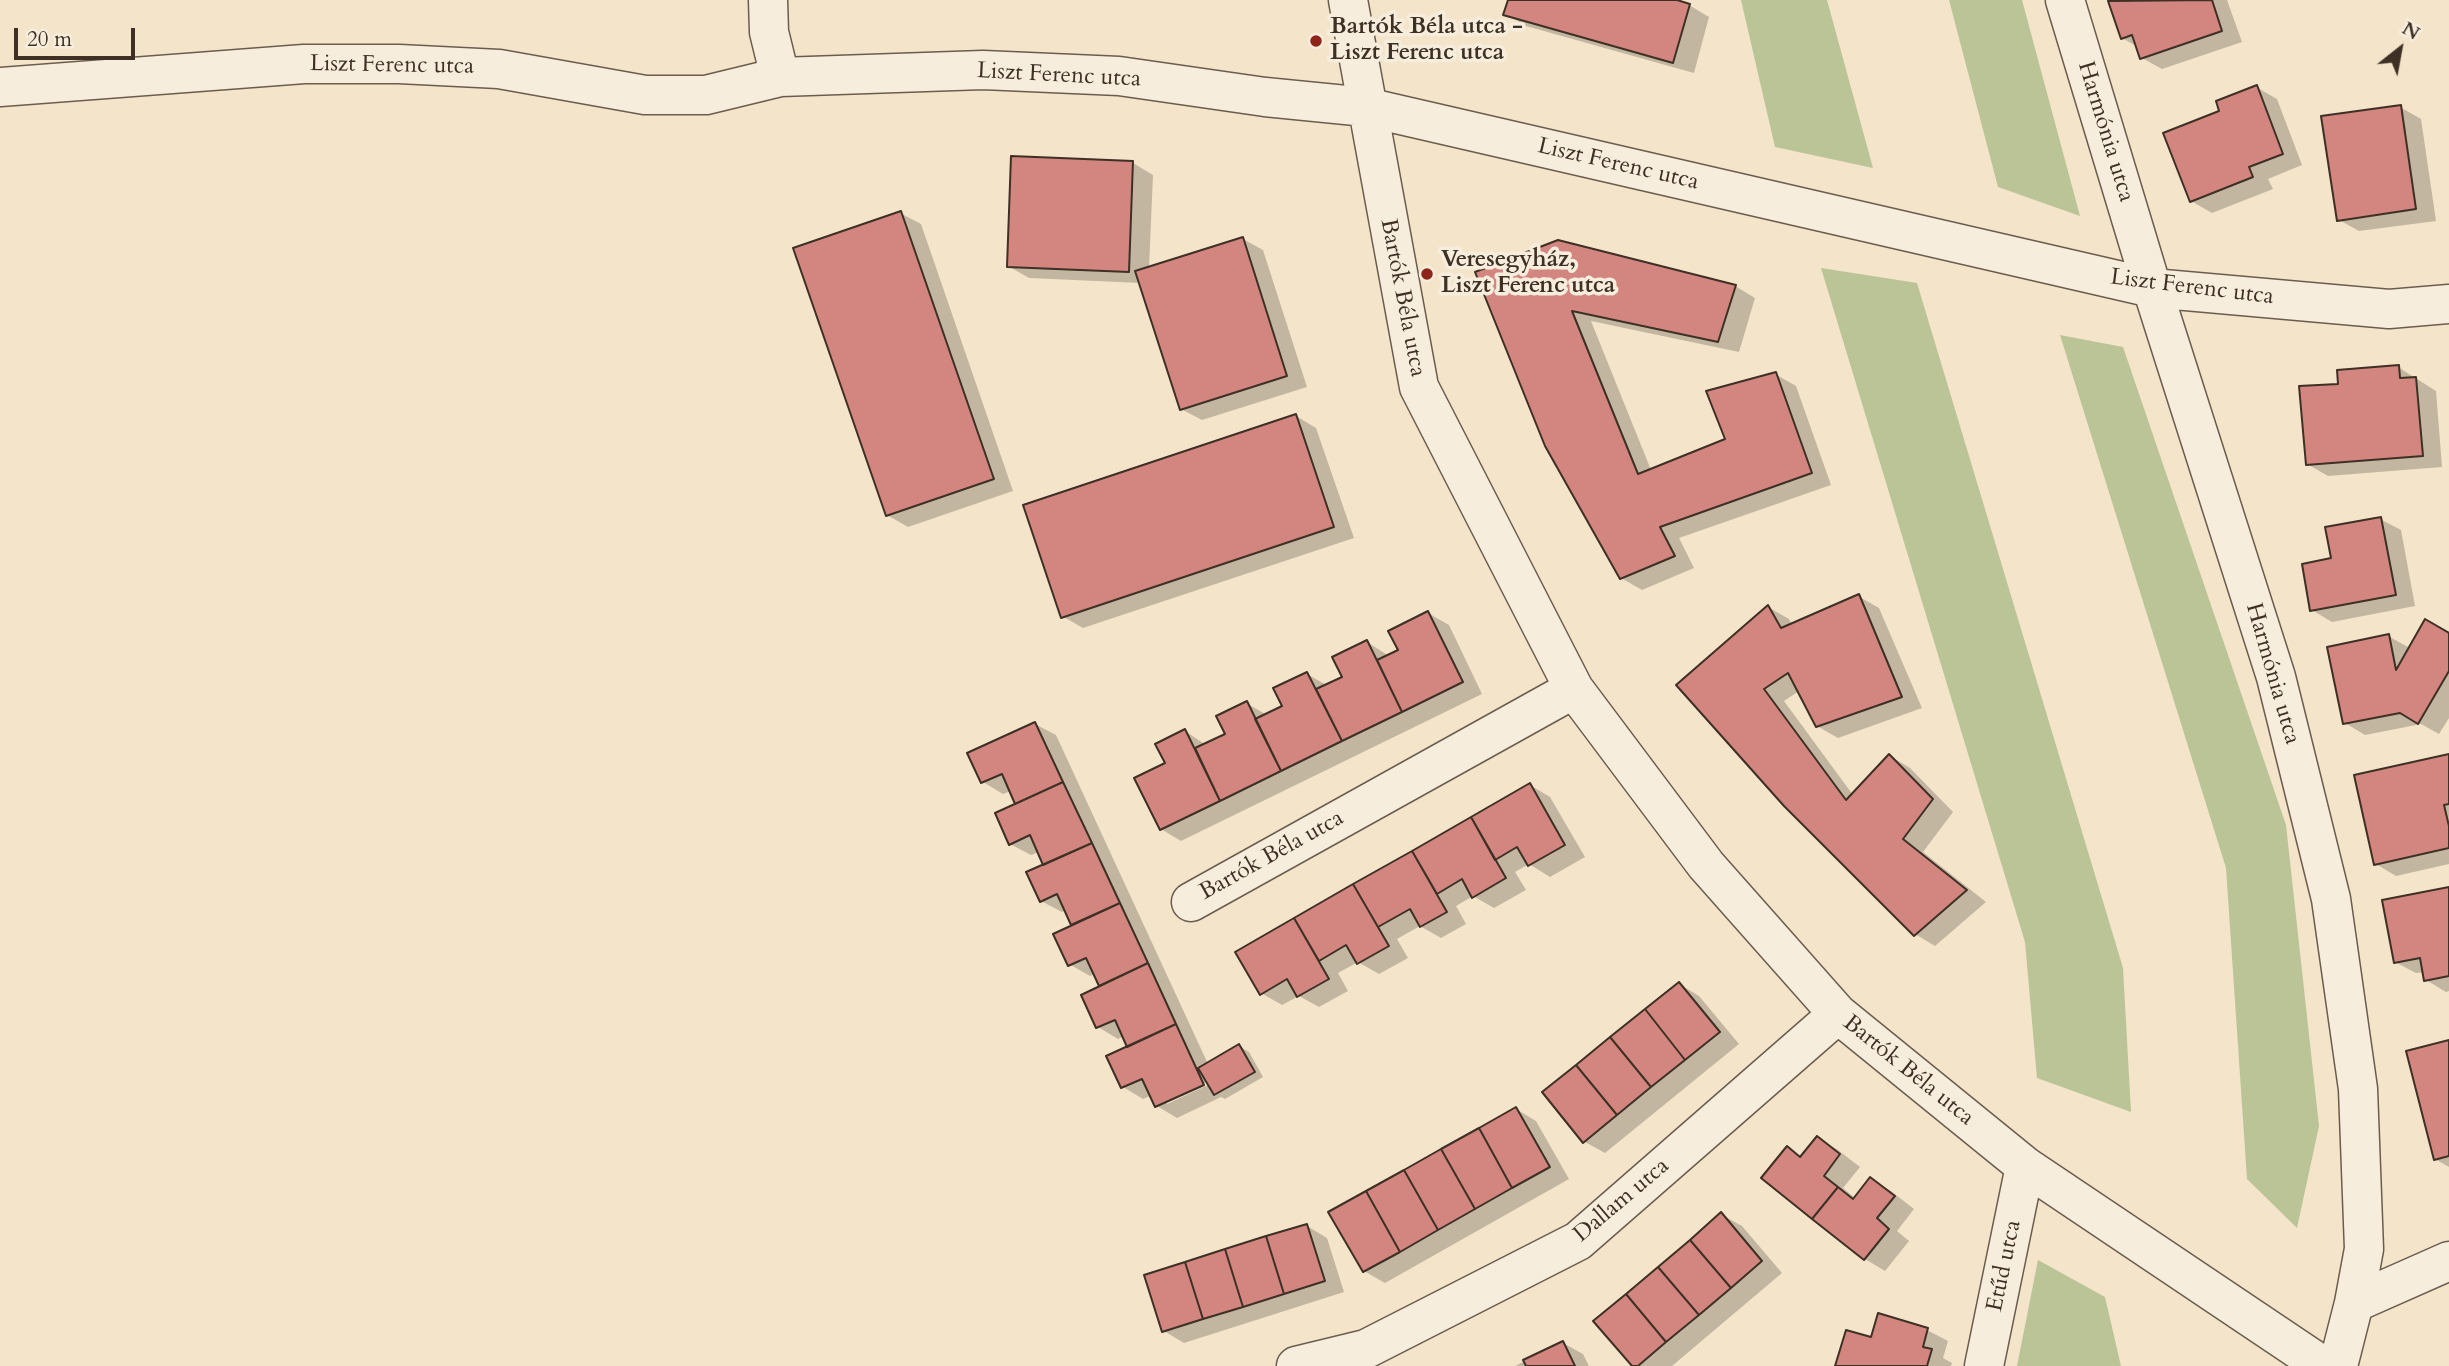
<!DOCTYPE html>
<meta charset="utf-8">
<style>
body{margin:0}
#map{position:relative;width:2449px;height:1366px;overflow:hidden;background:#f3e4ca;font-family:Cardo,serif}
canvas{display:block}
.north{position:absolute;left:2365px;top:14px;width:70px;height:70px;-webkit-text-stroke:5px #f7eddd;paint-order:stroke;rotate:31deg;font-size:19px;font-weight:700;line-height:28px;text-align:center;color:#3e3024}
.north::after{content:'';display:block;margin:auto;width:24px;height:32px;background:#3e3024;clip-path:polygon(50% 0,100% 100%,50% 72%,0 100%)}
.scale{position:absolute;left:14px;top:28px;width:121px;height:32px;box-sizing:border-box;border:4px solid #3e3024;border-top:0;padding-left:9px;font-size:21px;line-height:24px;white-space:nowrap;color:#3e3024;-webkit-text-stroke:5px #f7eddd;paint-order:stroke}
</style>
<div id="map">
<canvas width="2449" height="1366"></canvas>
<div class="north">N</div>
<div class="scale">20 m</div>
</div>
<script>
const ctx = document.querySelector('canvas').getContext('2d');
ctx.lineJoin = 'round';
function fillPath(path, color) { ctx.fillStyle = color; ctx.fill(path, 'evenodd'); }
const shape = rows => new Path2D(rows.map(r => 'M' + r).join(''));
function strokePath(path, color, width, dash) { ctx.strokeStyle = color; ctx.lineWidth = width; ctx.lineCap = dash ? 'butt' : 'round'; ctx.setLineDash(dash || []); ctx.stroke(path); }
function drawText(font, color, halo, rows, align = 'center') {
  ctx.font = font + ' Cardo,serif'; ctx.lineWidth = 7; ctx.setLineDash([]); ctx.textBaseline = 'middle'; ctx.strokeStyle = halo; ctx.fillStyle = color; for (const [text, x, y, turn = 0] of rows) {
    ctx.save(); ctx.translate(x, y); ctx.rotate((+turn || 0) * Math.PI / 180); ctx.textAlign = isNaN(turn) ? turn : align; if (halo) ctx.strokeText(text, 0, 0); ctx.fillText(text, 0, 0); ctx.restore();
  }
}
fillPath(shape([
 [1741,0,1827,0,1873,168,1775,147],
 [1949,0,2022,0,2080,216,1998,187],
 [1821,268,1917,283,2123,968,2131,1112,2037,1078,2025,942],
 [2060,335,2123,347,2286,825,2319,1126,2297,1228,2247,1179,2226,868],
 [2038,1260,2105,1297,2121,1366,2017,1366]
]), '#bbc497');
fillPath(shape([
 [1509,0,1670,0,1689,5,1709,17,1694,73,1526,26,1506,14],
 [2115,0,2227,0,2242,42,2162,69,2142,58,2138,47,2122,38,2110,2],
 [2256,87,2277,99,2302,165,2268,179,2273,189,2212,213,2191,201,2222,112],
 [2400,107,2421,119,2436,221,2359,231,2339,220],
 [1133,163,1153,175,1149,268,1243,239,1263,250,1307,387,1202,420,1181,409,1141,283,1029,278,1008,266],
 [900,213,921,224,1013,491,908,527,887,515],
 [1477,273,1735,286,1755,298,1739,352,1591,321,1651,470,1728,440,1775,374,1796,386,1831,485,1679,538,1694,568,1642,590,1621,578],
 [2398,367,2436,391,2442,467,2328,476,2307,464,2340,385],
 [1296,416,1316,428,1354,538,1083,628,1062,616],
 [2380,519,2401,530,2415,606,2332,622,2312,610],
 [1858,596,1879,608,1922,708,1838,738,1817,726,1799,691,1784,701,1853,795,1890,756,1910,768,1953,812,1923,852,1986,902,1935,946,1915,934,1678,685,1768,607,1789,619,1792,625],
 [1428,613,1449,625,1482,694,1181,841,1161,829,1168,764,1185,731,1206,745,1227,735,1246,703,1267,715,1285,707,1307,674,1328,686,1345,678,1367,642,1389,656,1400,651],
 [2449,635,2449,718,2439,734,2421,724,2365,735,2345,723,2388,636,2410,648],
 [1035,724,1056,735,1208,1064,1239,1046,1249,1052,1263,1077,1225,1099,1221,1097,1177,1118,1157,1106,1152,1095,1143,1099,1123,1087,1130,1048,1124,1036,1118,1039,1098,1027,1102,987,1095,974,1090,976,1069,964,1074,926,1066,910,1062,912,1041,901,1046,865,1039,852,1031,855,1010,844,1017,805,1011,791,1003,794,983,782],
 [1211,1080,1212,1083,1167,1104,1167,1100],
 [2449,756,2449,864,2396,876,2376,864],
 [1530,785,1550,797,1585,857,1550,877,1529,864,1515,872,1526,890,1494,908,1473,896,1456,906,1466,924,1441,938,1420,926,1397,939,1408,958,1379,974,1358,962,1338,973,1348,991,1319,1007,1299,996,1282,1005,1261,993,1237,953],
 [2449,889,2449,991,2446,992,2426,980,2424,972,2416,973,2395,962],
 [1679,984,1699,996,1739,1044,1605,1153,1585,1142],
 [2449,1042,2449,1167,2435,1159],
 [1516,1109,1536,1121,1569,1179,1385,1283,1364,1271],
 [1817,1138,1838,1150,1860,1167,1843,1188,1855,1198,1871,1179,1891,1191,1914,1209,1897,1231,1909,1241,1885,1271,1865,1259,1787,1148,1802,1157],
 [1722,1215,1742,1226,1782,1273,1672,1366,1634,1366],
 [1307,1226,1327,1238,1344,1292,1184,1343,1164,1331],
 [1927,1330,1948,1341,1943,1358,1952,1363,1951,1366,1837,1366,1872,1339],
 [1563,1343,1583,1354,1589,1366,1515,1366]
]), '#0003');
const building = shape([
 [1508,0,1677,0,1690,4,1673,63,1503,15,1508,0],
 [2212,0,2222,31,2140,59,2132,35,2121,39,2108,1,2212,0],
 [2257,85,2283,154,2249,167,2253,177,2190,202,2163,133,2219,111,2216,101,2257,85],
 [2401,105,2416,209,2337,221,2321,116,2401,105],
 [1011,156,1133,161,1129,272,1007,267,1011,156],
 [901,211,994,479,886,516,793,248,901,211],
 [1243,237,1287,376,1180,410,1135,271,1243,237],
 [1558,240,1736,285,1718,342,1572,311,1638,474,1725,439,1706,391,1776,372,1812,473,1660,527,1675,556,1620,579,1545,446,1475,272,1558,240],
 [2399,365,2400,378,2416,377,2423,456,2306,465,2299,386,2338,384,2337,370,2399,365],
 [1296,414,1334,527,1061,618,1023,505,1296,414],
 [2381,517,2396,595,2310,611,2302,564,2331,558,2325,527,2381,517],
 [1859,594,1902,697,1816,727,1788,673,1764,689,1846,800,1889,754,1933,799,1903,839,1967,890,1914,936,1784,806,1676,685,1768,605,1781,628,1859,594],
 [1428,611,1463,682,1402,712,1377,660,1398,650,1388,631,1428,611],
 [2425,619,2449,633,2449,671,2418,724,2400,713,2343,724,2327,647,2389,634,2396,670,2425,619],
 [1367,640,1402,712,1342,741,1316,689,1342,677,1332,657,1367,640],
 [1307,672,1342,741,1281,771,1255,719,1282,706,1273,688,1307,672],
 [1247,701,1281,771,1220,801,1195,748,1225,734,1216,716,1247,701],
 [1035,722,1063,782,1015,804,1002,774,981,783,967,753,1035,722],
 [1185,729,1220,801,1160,830,1134,778,1165,763,1155,744,1185,729],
 [2449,754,2449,804,2444,805,2449,826,2449,848,2374,865,2354,775,2449,754],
 [1063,782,1092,843,1043,865,1030,835,1009,845,995,813,1063,782],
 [1530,783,1565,845,1528,866,1517,847,1495,860,1471,817,1530,783],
 [1471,817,1506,878,1472,898,1462,879,1437,894,1412,851,1471,817],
 [1092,843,1120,903,1071,925,1057,894,1040,902,1026,872,1092,843],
 [1412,851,1447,912,1420,927,1410,909,1378,927,1353,884,1412,851],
 [1353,884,1389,946,1357,964,1346,945,1319,961,1294,918,1353,884],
 [2449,887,2449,976,2424,981,2420,958,2394,963,2382,900,2449,887],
 [1120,903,1148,963,1099,986,1086,958,1068,966,1053,934,1120,903],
 [1294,918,1329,979,1297,997,1287,979,1260,995,1235,952,1294,918],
 [1148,963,1176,1024,1127,1047,1115,1020,1096,1028,1081,995,1148,963],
 [1679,982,1720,1032,1685,1060,1645,1009,1679,982],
 [1645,1009,1685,1060,1651,1087,1610,1037,1645,1009],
 [1176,1024,1204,1085,1155,1107,1142,1079,1121,1088,1106,1056,1176,1024],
 [1610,1037,1651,1087,1617,1115,1576,1065,1610,1037],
 [2449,1040,2449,1156,2434,1160,2406,1051,2449,1040],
 [1239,1044,1255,1072,1214,1095,1198,1068,1239,1044],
 [1576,1065,1617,1115,1583,1143,1542,1092,1576,1065],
 [1516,1107,1550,1167,1512,1188,1479,1128,1516,1107],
 [1479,1128,1512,1188,1475,1209,1441,1149,1479,1128],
 [1817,1136,1840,1154,1824,1176,1838,1187,1812,1219,1761,1178,1787,1146,1800,1157,1817,1136],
 [1441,1149,1475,1209,1438,1230,1404,1170,1441,1149],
 [1404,1170,1438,1230,1400,1252,1366,1191,1404,1170],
 [1870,1177,1895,1196,1877,1218,1889,1229,1864,1260,1812,1219,1838,1187,1853,1199,1870,1177],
 [1366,1191,1400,1252,1363,1272,1328,1212,1366,1191],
 [1721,1212,1762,1261,1731,1288,1690,1240,1721,1212],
 [1307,1224,1325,1281,1284,1294,1266,1236,1307,1224],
 [1266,1236,1284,1294,1243,1307,1225,1249,1266,1236],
 [1690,1240,1731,1288,1699,1315,1658,1267,1690,1240],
 [1225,1249,1243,1307,1203,1319,1185,1262,1225,1249],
 [1185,1262,1203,1319,1162,1332,1144,1275,1185,1262],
 [1658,1267,1699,1315,1666,1342,1626,1294,1658,1267],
 [1626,1294,1666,1342,1638,1366,1632,1366,1593,1321,1626,1294],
 [1878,1313,1928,1328,1923,1347,1932,1349,1927,1366,1835,1366,1846,1330,1871,1337,1878,1313],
 [1563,1341,1575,1366,1526,1366,1523,1360,1563,1341]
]);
fillPath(building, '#d3867f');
strokePath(building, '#3e3024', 2);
const street = shape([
 [768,0,769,32,780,77,983,70,1119,76,1265,97,1366,107,2152,288,2389,309,2449,304],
 [1348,0,1419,387,1574,689,1706,865,1838,1014,2025,1166,2323,1366],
 [2065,0,2152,288,2276,677,2331,899,2358,1089,2364,1249,2354,1303,2338,1366],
 [0,87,304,64,399,64,499,69,645,95,706,95,780,77],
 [1191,902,1574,689],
 [2354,1303,2449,1261],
 [1296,1366,1366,1349,1578,1241,1838,1014],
 [1984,1366,2025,1166]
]);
strokePath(street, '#6b5d4e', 41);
strokePath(street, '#f7eddd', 38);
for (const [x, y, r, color] of [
 [1316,41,7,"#8f2418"],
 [1427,274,7,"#8f2418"]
]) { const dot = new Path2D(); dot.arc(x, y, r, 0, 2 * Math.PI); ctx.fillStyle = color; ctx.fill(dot); strokePath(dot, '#f7eddd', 2.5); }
drawText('bold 23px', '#3e3024', '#f7eddd', [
 ["Bartók Béla utca -",1330,28],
 ["Liszt Ferenc utca",1330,54],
 ["Veresegyház,",1441,261],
 ["Liszt Ferenc utca",1441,287]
], 'left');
drawText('23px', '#3e3024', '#f7eddd', [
 ["Liszt Ferenc utca",392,66,1],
 ["Liszt Ferenc utca",1059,76,3],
 ["Harmónia utca",2105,132,73],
 ["Liszt Ferenc utca",1618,165,13],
 ["Liszt Ferenc utca",2192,288,7],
 ["Bartók Béla utca",1402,298,79],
 ["Harmónia utca",2272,674,74],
 ["Bartók Béla utca",1272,856,-29],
 ["Bartók Béla utca",1908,1071,39],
 ["Dallam utca",1622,1201,-40],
 ["Etűd utca",2005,1266,-78]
]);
</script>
